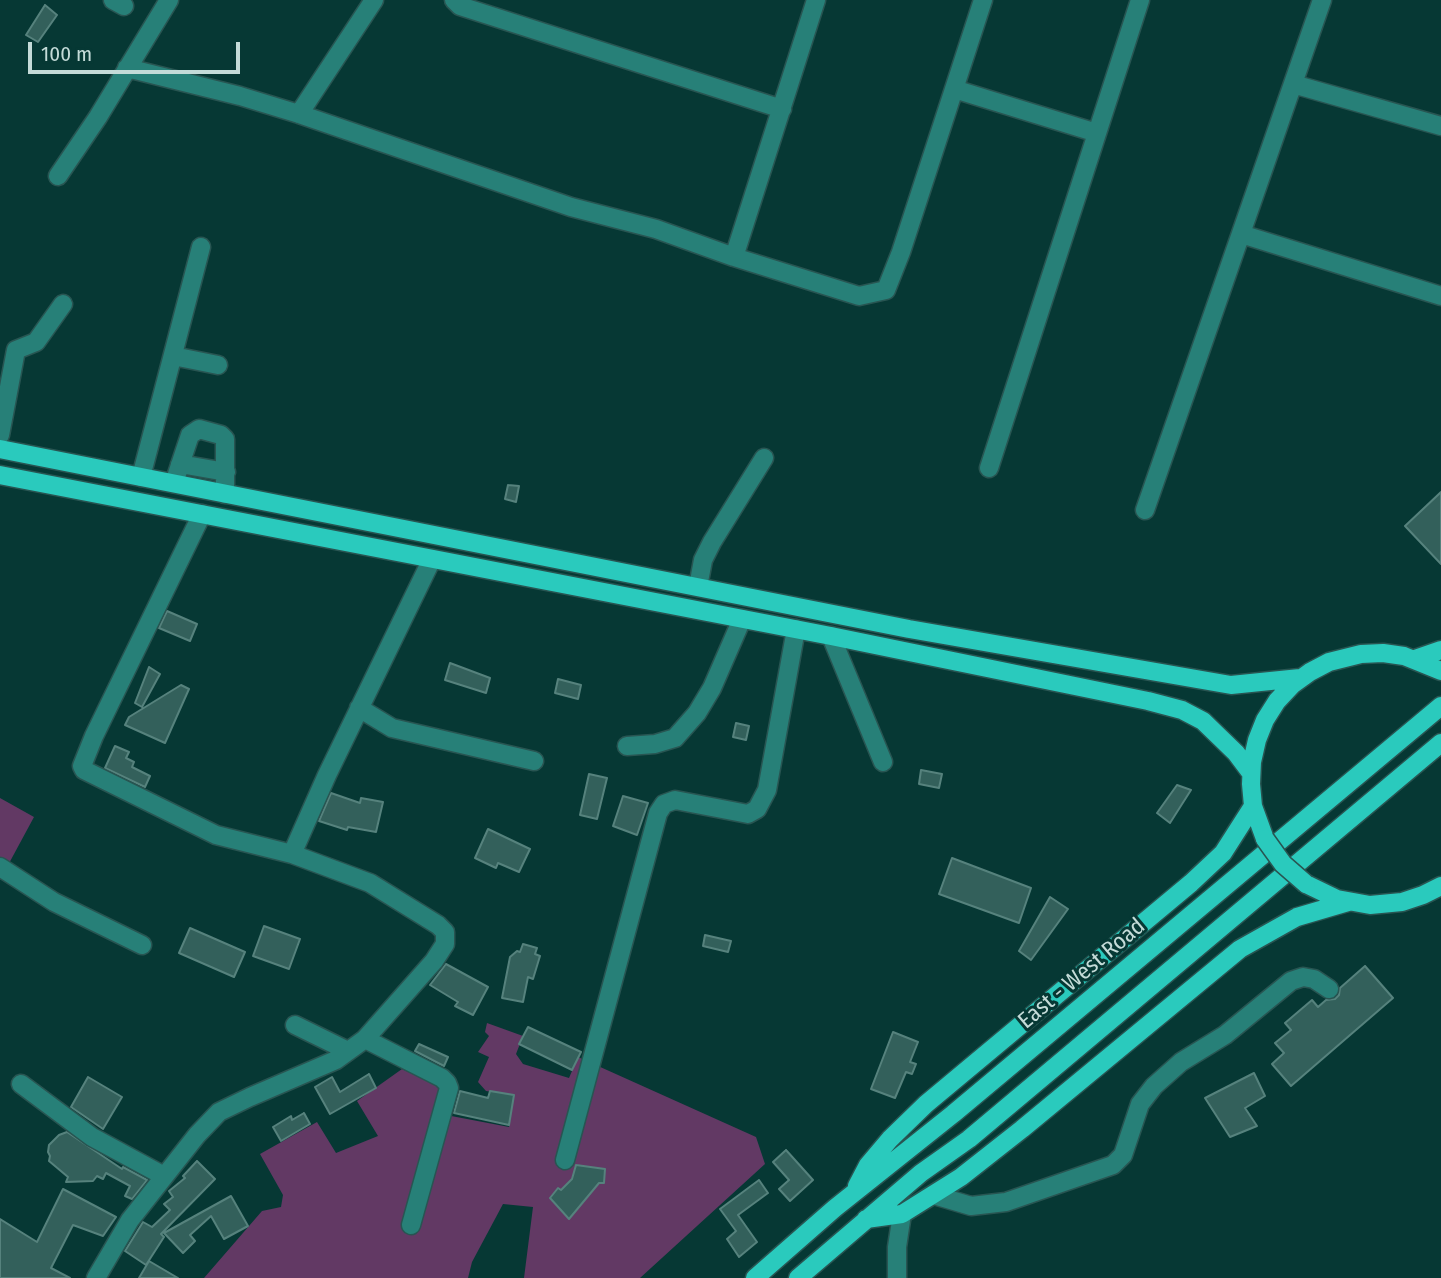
<!DOCTYPE html>
<style>
body{margin:0}
#map{position:relative;width:1441px;height:1278px;overflow:hidden;background:#063834;font-family:"Fira Sans Condensed",sans-serif}
canvas{display:block}
.scale{position:absolute;left:28px;top:42px;width:212px;height:32px;box-sizing:border-box;border:4px solid #c4dbd8;border-top:0;padding-left:9px;font-size:21px;line-height:24px;white-space:nowrap;color:#c4dbd8;-webkit-text-stroke:5px #063834;paint-order:stroke}
</style>
<div id="map">
<canvas width="1441" height="1278"></canvas>
<div class="scale">100 m</div>
</div>
<script>
const ctx = document.querySelector('canvas').getContext('2d');
ctx.lineJoin = 'round';
function fillPath(path, color) { ctx.fillStyle = color; ctx.fill(path, 'evenodd'); }
const shape = rows => new Path2D(rows.map(r => 'M' + r).join(''));
function strokePath(path, color, width, dash) { ctx.strokeStyle = color; ctx.lineWidth = width; ctx.lineCap = dash ? 'butt' : 'round'; ctx.setLineDash(dash || []); ctx.stroke(path); }
function drawText(font, color, halo, rows, align = 'center') {
  ctx.font = font + ' "Fira Sans Condensed",sans-serif'; ctx.lineWidth = 6; ctx.setLineDash([]); ctx.textBaseline = 'middle'; ctx.strokeStyle = halo; ctx.fillStyle = color; for (const [text, x, y, turn = 0] of rows) {
    ctx.save(); ctx.translate(x, y); ctx.rotate((+turn || 0) * Math.PI / 180); ctx.textAlign = isNaN(turn) ? turn : align; if (halo) ctx.strokeText(text, 0, 0); ctx.fillText(text, 0, 0); ctx.restore();
  }
}
fillPath(shape([
 [0,798,34,817,0,880],
 [487,1023,523,1036,516,1054,523,1064,569,1078,578,1057,756,1137,765,1164,640,1278,524,1278,533,1207,503,1204,472,1262,468,1278,204,1278,262,1211,281,1207,283,1195,260,1154,317,1122,336,1153,378,1136,357,1101,402,1069,449,1091,446,1115,509,1127,514,1095,486,1091,478,1082,489,1057,478,1052,489,1036,485,1032]
]), '#623964');
const building = shape([
 [45,5,57,15,38,42,26,35,45,5],
 [508,485,519,486,516,502,505,499,508,485],
 [1441,492,1441,564,1405,526,1441,492],
 [167,611,197,624,190,641,159,628,167,611],
 [450,663,490,678,486,693,445,680,450,663],
 [149,667,160,674,142,707,135,703,149,667],
 [558,679,581,685,578,699,555,693,558,679],
 [181,685,189,689,165,743,125,725,129,717,181,685],
 [736,723,749,726,746,740,733,737,736,723],
 [115,746,129,752,126,758,134,762,132,767,150,776,145,787,105,768,115,746],
 [921,770,942,774,939,788,919,784,921,770],
 [589,774,607,778,597,819,580,815,589,774],
 [1177,785,1191,790,1170,823,1157,813,1177,785],
 [331,793,360,803,361,798,383,802,376,832,348,827,347,830,319,821,331,793],
 [623,796,648,803,637,835,613,826,623,796],
 [488,829,530,849,519,872,498,863,496,868,475,858,488,829],
 [952,858,1031,888,1019,923,939,894,952,858],
 [1050,897,1068,909,1031,960,1019,951,1050,897],
 [264,926,300,939,289,969,253,956,264,926],
 [190,928,245,952,234,977,179,953,190,928],
 [705,935,731,941,728,952,703,946,705,935],
 [523,944,537,948,535,954,540,956,533,979,528,977,523,1002,502,998,510,957,517,951,520,952,523,944],
 [446,964,488,987,473,1015,455,1006,458,1002,430,985,446,964],
 [1365,966,1393,998,1291,1086,1272,1064,1284,1053,1275,1043,1291,1030,1285,1023,1312,1000,1318,1007,1326,1000,1335,999,1339,995,1340,988,1365,966],
 [528,1027,581,1052,572,1070,519,1044,528,1027],
 [893,1032,918,1042,910,1062,916,1064,912,1074,906,1072,895,1098,871,1089,893,1032],
 [419,1044,448,1057,444,1066,415,1051,419,1044],
 [1254,1073,1265,1096,1245,1108,1257,1126,1230,1137,1205,1098,1254,1073],
 [369,1074,376,1088,330,1114,315,1087,332,1077,340,1092,369,1074],
 [88,1077,122,1097,103,1129,71,1107,88,1077],
 [460,1091,488,1098,490,1091,514,1095,509,1125,454,1113,460,1091],
 [304,1113,310,1124,281,1141,273,1127,291,1116,292,1120,304,1113],
 [67,1132,122,1169,123,1167,147,1180,132,1199,125,1196,130,1186,106,1173,103,1179,97,1176,93,1181,66,1182,68,1177,49,1161,50,1156,48,1152,49,1145,59,1135,67,1132],
 [786,1150,813,1180,790,1201,779,1189,789,1180,773,1162,786,1150],
 [197,1161,215,1179,161,1234,164,1237,146,1265,125,1251,143,1222,152,1227,170,1210,164,1204,173,1197,169,1191,185,1178,183,1176,197,1161],
 [576,1165,605,1169,604,1183,599,1183,569,1219,550,1198,558,1188,561,1190,572,1179,576,1165],
 [759,1180,768,1193,738,1215,757,1242,739,1257,727,1239,736,1231,720,1209,759,1180],
 [63,1189,116,1217,103,1236,73,1225,51,1268,70,1278,0,1278,0,1219,37,1242,63,1189],
 [231,1196,248,1226,224,1239,211,1216,190,1235,195,1241,183,1253,164,1233,231,1196],
 [149,1261,178,1278,139,1278,149,1261]
]);
fillPath(building, '#33605b');
strokePath(building, '#56827d', 2);
const minor = shape([
 [113,0,124,6],
 [454,0,460,6,782,109],
 [127,68,240,96,299,114,571,207,656,229,734,257,859,296,886,290,901,252,983,0],
 [1293,84,1441,126],
 [954,89,1097,133],
 [299,114,374,0],
 [58,176,98,117,169,0],
 [1241,234,1441,296],
 [734,257,816,0],
 [173,356,218,365],
 [0,435,16,350,36,342,63,304],
 [180,464,226,472],
 [989,468,1140,0],
 [141,477,201,247],
 [174,483,190,435,199,429,221,435,225,439,225,494],
 [1145,510,1322,0],
 [698,587,703,560,712,542,764,458],
 [831,636,883,762],
 [359,708,392,728,534,761],
 [627,746,655,744,675,738,697,713,712,688,742,619],
 [292,854,327,775,432,559],
 [0,867,54,902,142,945],
 [295,1025,348,1051],
 [365,1039,442,1078,447,1083,449,1088,411,1225],
 [21,1084,92,1137,164,1176],
 [565,1160,658,813,664,804,675,800,748,814,757,809,767,790,796,629],
 [934,1195,971,1206,1006,1202,1113,1165,1123,1155,1140,1104,1154,1086,1181,1062,1225,1035,1291,981,1303,977,1314,979,1329,989],
 [96,1278,130,1220,197,1135,219,1112,250,1097,336,1060,365,1039,434,961,445,944,445,932,438,925,370,883,292,854,216,835,84,770,82,766,94,736,202,514],
 [897,1278,897,1247,902,1214]
]);
const major = shape([
 [0,449,909,629,1231,685,1300,678],
 [0,475,831,636,1148,701,1182,710,1203,721,1236,753,1251,773],
 [1415,659,1441,650],
 [1265,839,1253,806,1251,784,1252,762,1257,740,1265,720,1277,701,1292,685,1310,672,1329,662,1361,654,1383,653,1404,656,1441,671],
 [1306,884,1337,899,1370,905,1402,902,1423,895,1441,886],
 [857,1186,868,1165,890,1139,926,1104,1191,883,1223,853,1253,806],
 [866,1219,902,1214,961,1177,1022,1129,1240,949,1297,917,1348,902],
 [755,1278,835,1208,953,1114,1441,706],
 [798,1278,921,1173,969,1139,1441,743]
]);
strokePath(minor, '#285552', 21);
strokePath(major, '#285552', 21);
strokePath(minor, '#278078', 18);
strokePath(major, '#2acabd', 18);
const majorBridge = shape([
 [1265,839,1283,864,1306,884]
]);
strokePath(majorBridge, '#285552', 21, []);
strokePath(majorBridge, '#2acabd', 18);
drawText('23px', '#c4dbd8', '#063834', [
 ["East - West Road",1082,974,-40]
]);
</script>
